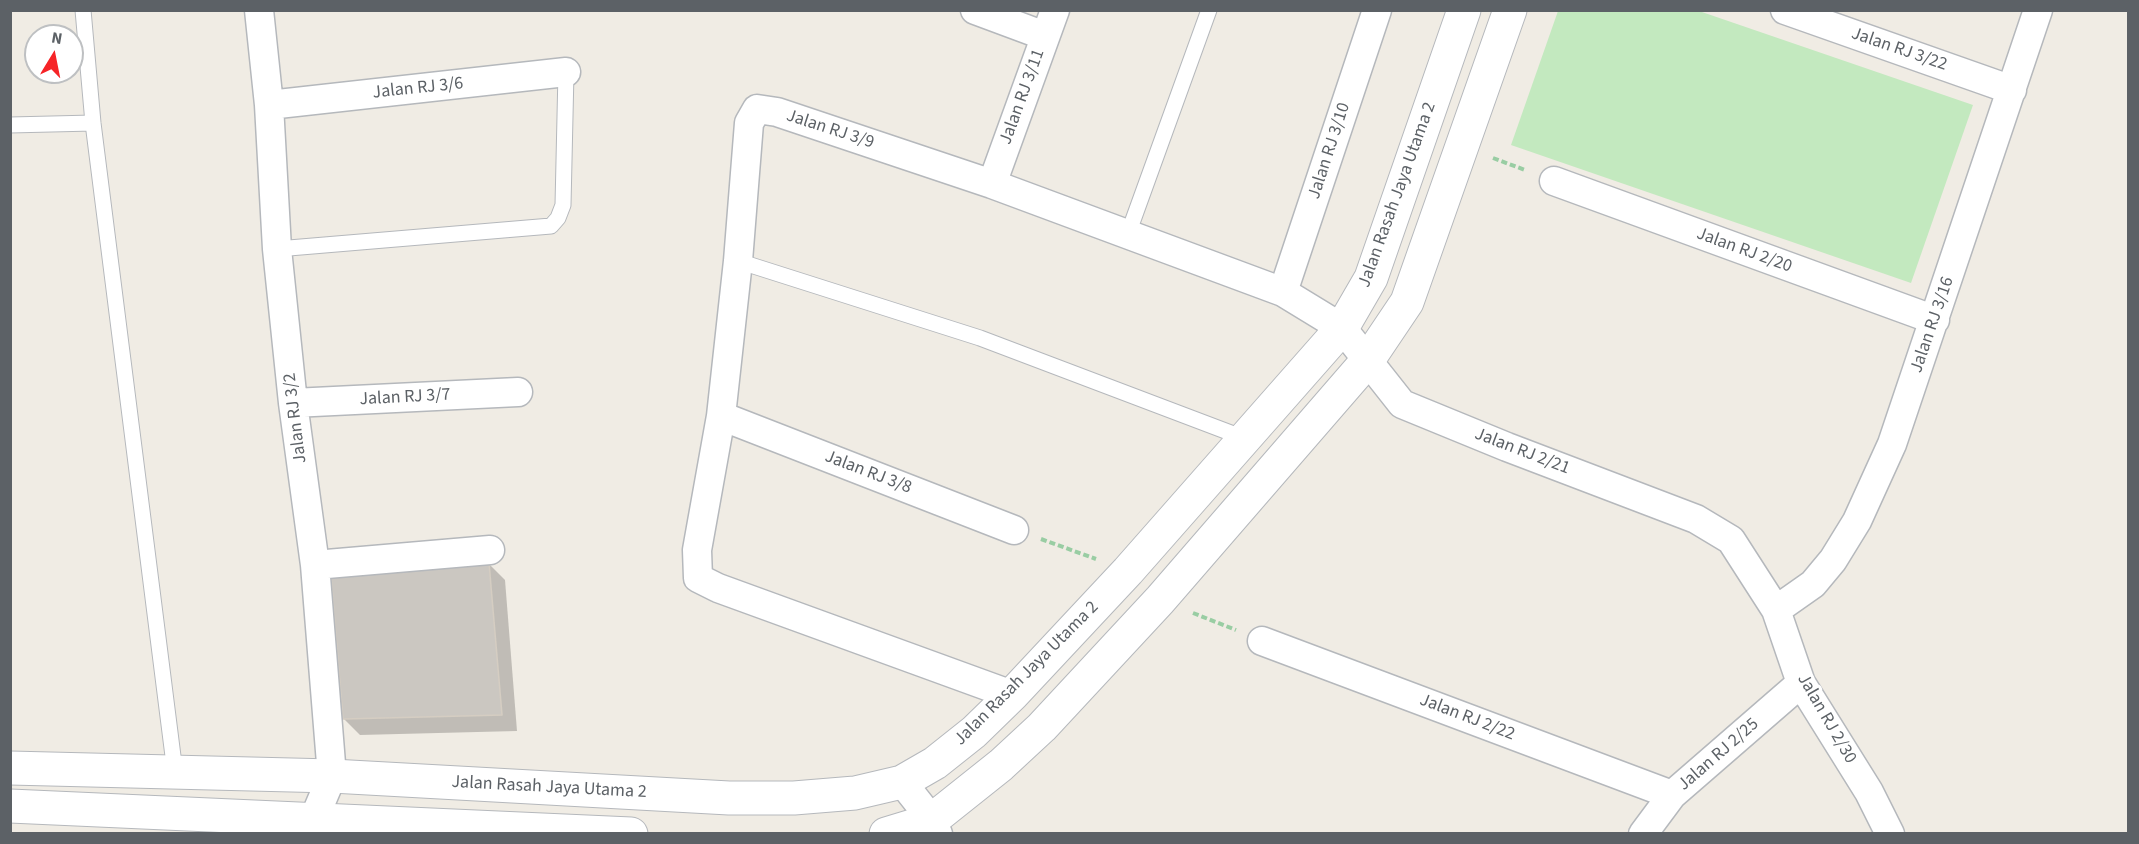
<!DOCTYPE html>
<style>
body{margin:0}
#map{position:relative;width:2139px;height:844px;overflow:hidden;background:#f0ece4;font-family:"Source Sans 3",sans-serif}
canvas{display:block}
.frame{position:absolute;inset:0;border:12px solid #5c6166;pointer-events:none}
.north{position:absolute;left:24px;top:24px;width:60px;height:60px;box-sizing:border-box;background:#fff;border:2px solid #bec0c2;border-radius:50%;rotate:10deg;font-size:16px;font-weight:700;line-height:24px;text-align:center;color:#5c6166}
.north::after{content:'';display:block;margin:auto;width:21px;height:27px;background:#f62427;clip-path:polygon(50% 0,100% 100%,50% 72%,0 100%)}
</style>
<div id="map">
<canvas width="2139" height="844"></canvas>
<div class="frame"></div>
<div class="north">N</div>
</div>
<script>
const ctx = document.querySelector('canvas').getContext('2d');
ctx.lineJoin = 'round';
function fillPath(path, color) { ctx.fillStyle = color; ctx.fill(path, 'evenodd'); }
const shape = rows => new Path2D(rows.map(r => 'M' + r).join(''));
function strokePath(path, color, width, dash) { ctx.strokeStyle = color; ctx.lineWidth = width; ctx.lineCap = dash ? 'butt' : 'round'; ctx.setLineDash(dash || []); ctx.stroke(path); }
function drawText(font, color, halo, rows, align = 'center') {
  ctx.font = font + ' "Source Sans 3",sans-serif'; ctx.lineWidth = 6; ctx.setLineDash([]); ctx.textBaseline = 'middle'; ctx.strokeStyle = halo; ctx.fillStyle = color; for (const [text, x, y, turn = 0] of rows) {
    ctx.save(); ctx.translate(x, y); ctx.rotate((+turn || 0) * Math.PI / 180); ctx.textAlign = isNaN(turn) ? turn : align; if (halo) ctx.strokeText(text, 0, 0); ctx.fillText(text, 0, 0); ctx.restore();
  }
}
fillPath(shape([
 [1558,11,1699,11,1973,105,1911,283,1511,145]
]), '#c3e9bf');
fillPath(shape([
 [489,564,505,580,517,731,360,735,344,719]
]), '#0003');
const building = shape([
 [489,563,502,715,343,719,331,576,489,563]
]);
fillPath(building, '#cbc7c1');
strokePath(building, '#d5cdc2', 1.5);
const service = shape([
 [83,10,93,123,175,772],
 [10,125,93,123],
 [1128,234,1209,10],
 [277,249,551,226,558,218,563,205,566,72],
 [738,261,980,338,1244,438]
]);
const minor = shape([
 [259,10,269,105,277,249,293,403,315,565,332,776,313,821],
 [975,10,1045,36],
 [1785,10,2012,90],
 [269,105,566,72],
 [1554,181,1935,320],
 [992,184,1055,10],
 [1283,292,1377,10],
 [293,403,518,392],
 [721,416,1014,530],
 [315,565,490,550],
 [1776,610,1813,584,1833,560,1857,521,1892,444,2038,10],
 [1262,641,1672,795],
 [1012,695,718,588,698,578,697,550,721,416,738,261,749,123,757,109,777,112,992,184,1283,292,1342,328,1402,404,1507,447,1696,519,1731,540,1776,610,1801,683,1869,792,1890,834],
 [902,782,932,820,938,834],
 [1643,834,1672,795,1801,683]
]);
const tertiary = shape([
 [10,768,332,776,729,798,794,798,855,793,902,782,935,763,974,732,1012,695,1128,571,1342,328,1371,278,1464,10],
 [10,806,631,834],
 [886,834,932,820,1001,765,1042,727,1160,600,1368,360,1407,302,1510,10]
]);
strokePath(service, '#b5b8bc', 17);
strokePath(minor, '#b5b8bc', 31);
strokePath(tertiary, '#b5b8bc', 35);
strokePath(shape([
 [1493,158,1525,170],
 [1041,539,1096,559],
 [1193,613,1236,630]
]), '#99cda3', 4, [6, 3]);
strokePath(service, '#fff', 15);
strokePath(minor, '#fff', 28);
strokePath(tertiary, '#fff', 33);
drawText('18px', '#5c6166', '#fff', [
 ["Jalan RJ 3/22",1899,50,19],
 ["Jalan RJ 3/6",418,89,-6],
 ["Jalan RJ 3/11",1023,97,-70],
 ["Jalan RJ 3/9",830,130,18],
 ["Jalan RJ 3/10",1330,151,-72],
 ["Jalan Rasah Jaya Utama 2",1398,195,-70],
 ["Jalan RJ 2/20",1744,251,20],
 ["Jalan RJ 3/16",1933,325,-71],
 ["Jalan RJ 3/7",405,398,-3],
 ["Jalan RJ 3/2",296,418,-97],
 ["Jalan RJ 2/21",1522,452,21],
 ["Jalan RJ 3/8",868,473,21],
 ["Jalan Rasah Jaya Utama 2",1027,674,-45],
 ["Jalan RJ 2/22",1467,718,21],
 ["Jalan RJ 2/30",1826,719,60],
 ["Jalan RJ 2/25",1719,755,-41],
 ["Jalan Rasah Jaya Utama 2",549,788,3]
]);
</script>
